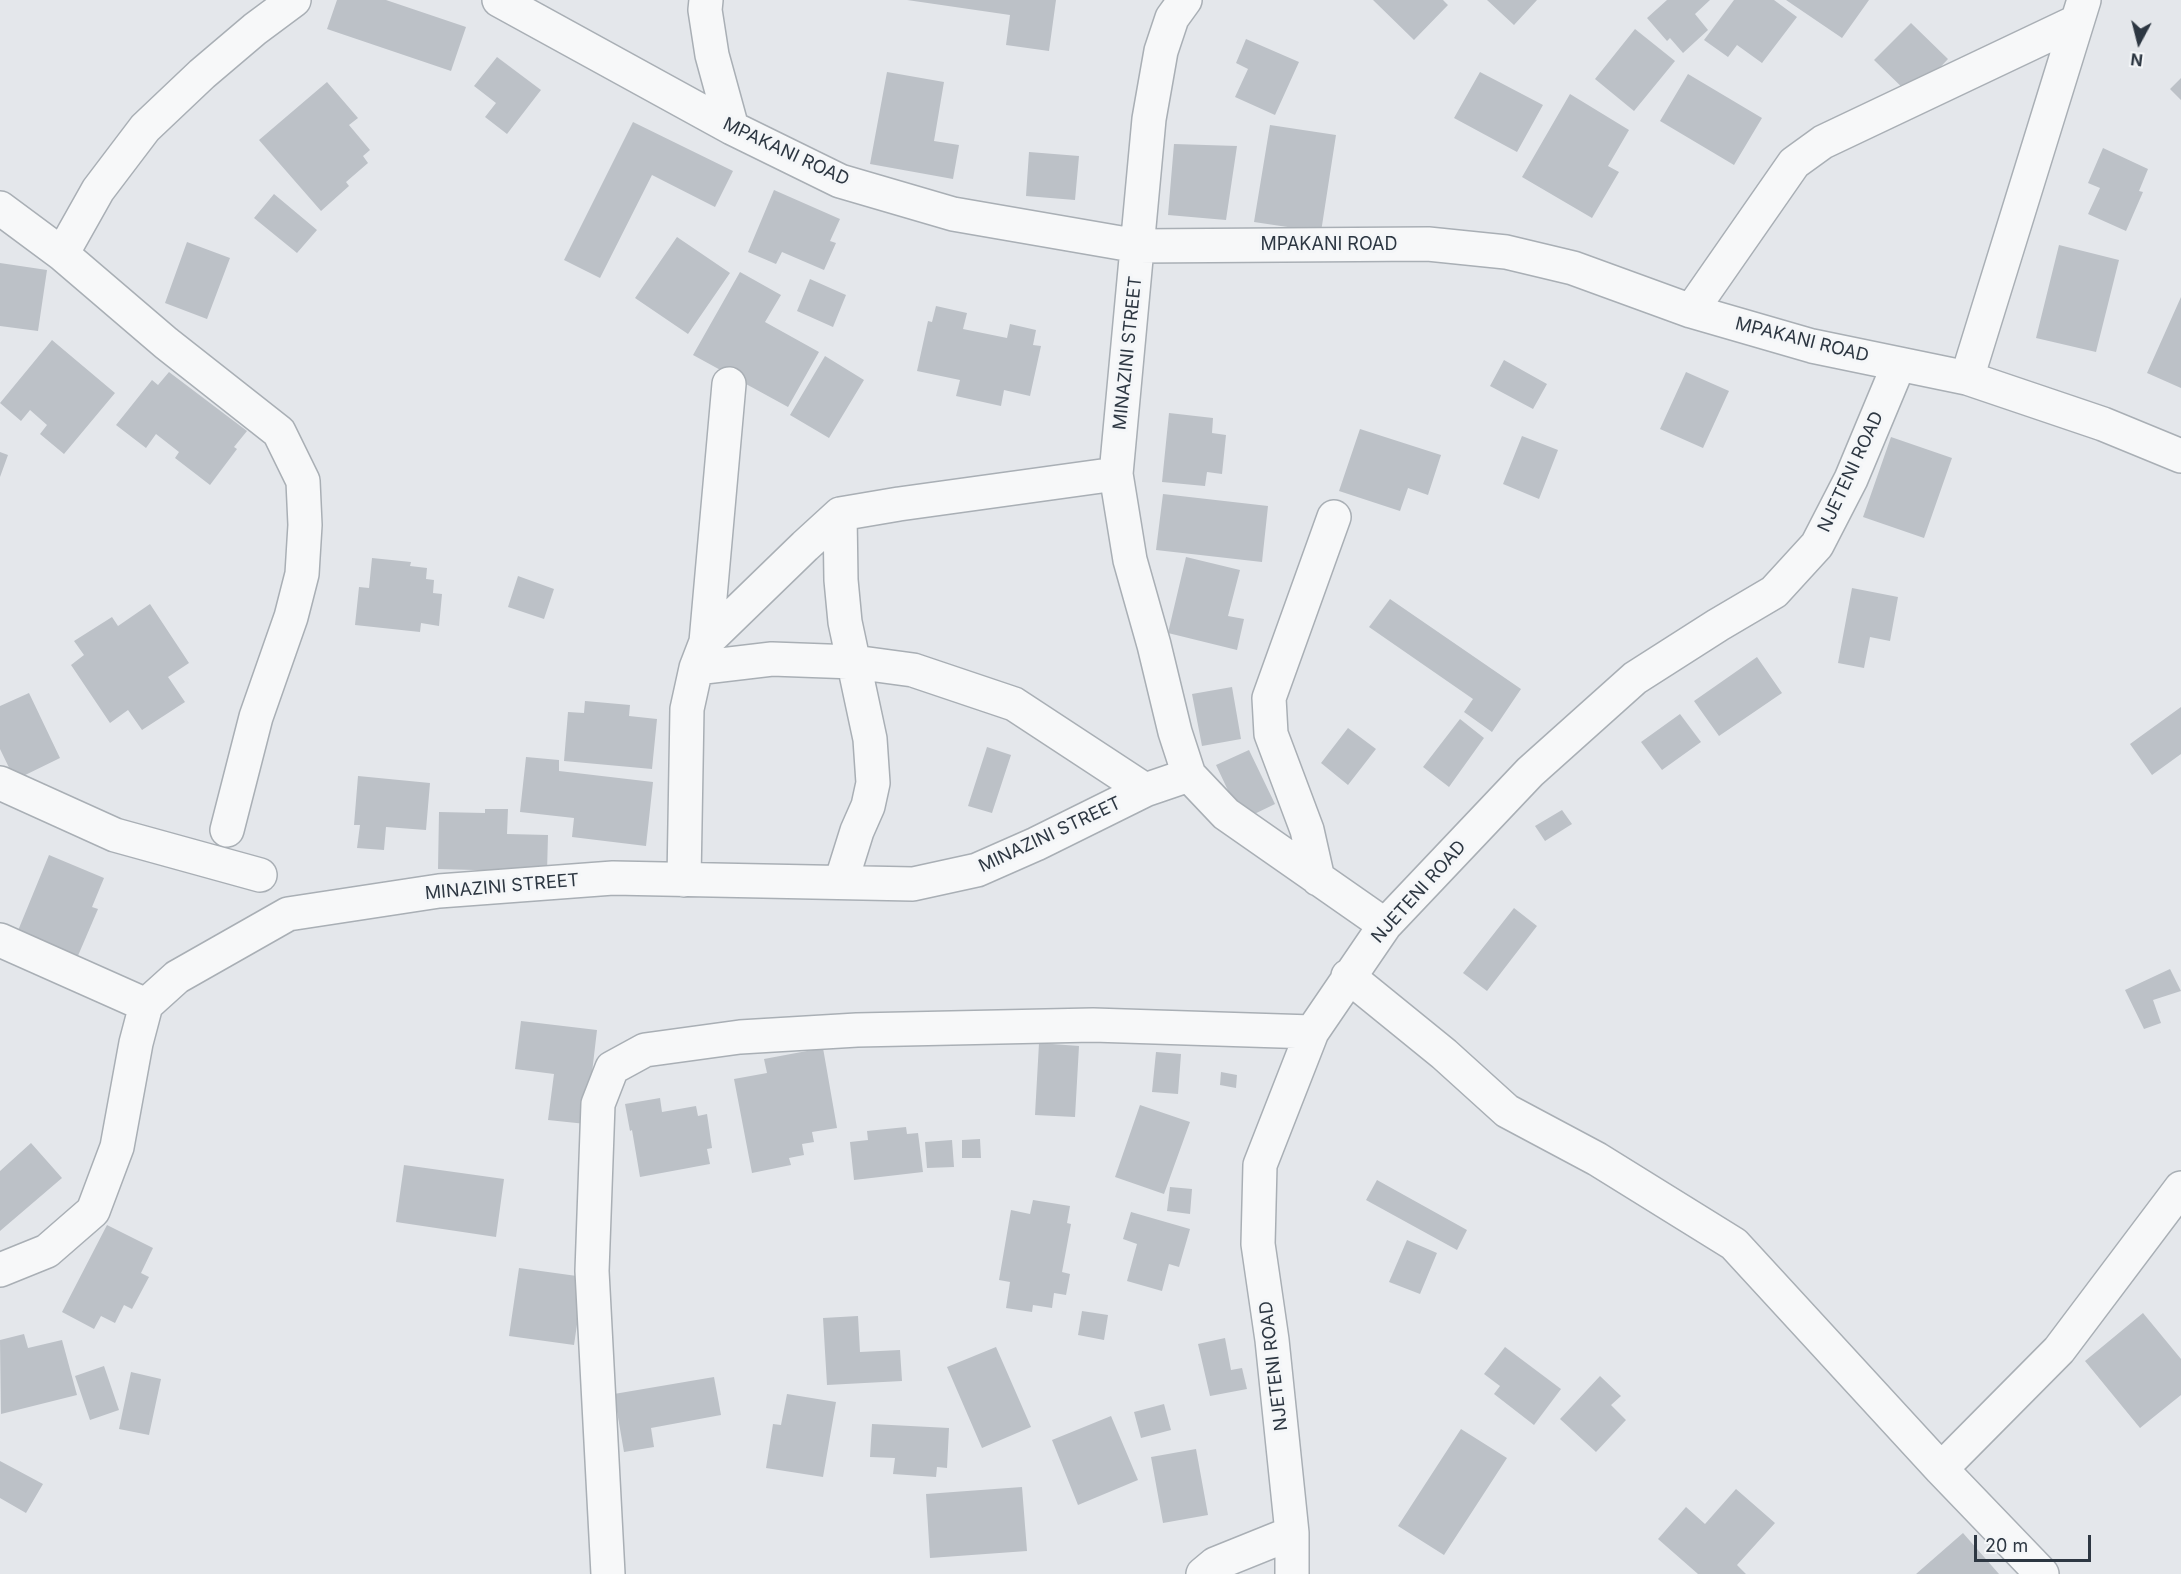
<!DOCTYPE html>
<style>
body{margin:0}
#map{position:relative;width:2181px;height:1574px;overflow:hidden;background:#e4e7eb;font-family:Inter,sans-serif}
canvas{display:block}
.north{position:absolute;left:2109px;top:12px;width:60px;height:60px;-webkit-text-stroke:4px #f4f6f8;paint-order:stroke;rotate:187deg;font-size:16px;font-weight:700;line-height:24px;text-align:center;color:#2d3742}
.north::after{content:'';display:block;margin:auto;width:21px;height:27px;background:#2d3742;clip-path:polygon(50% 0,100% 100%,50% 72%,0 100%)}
.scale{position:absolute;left:1974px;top:1535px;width:117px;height:27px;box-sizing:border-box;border:3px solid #2d3742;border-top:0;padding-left:8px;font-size:18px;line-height:21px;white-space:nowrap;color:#2d3742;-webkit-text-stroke:4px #f4f6f8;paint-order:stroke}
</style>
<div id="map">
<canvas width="2181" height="1574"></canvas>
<div class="north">N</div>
<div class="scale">20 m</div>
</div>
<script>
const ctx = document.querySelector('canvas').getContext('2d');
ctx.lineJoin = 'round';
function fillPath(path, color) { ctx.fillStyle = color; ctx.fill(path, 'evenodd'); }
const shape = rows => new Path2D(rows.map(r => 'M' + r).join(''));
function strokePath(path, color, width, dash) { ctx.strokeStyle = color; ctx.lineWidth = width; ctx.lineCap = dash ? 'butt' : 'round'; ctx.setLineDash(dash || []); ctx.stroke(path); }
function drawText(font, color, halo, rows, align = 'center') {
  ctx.font = font + ' Inter,sans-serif'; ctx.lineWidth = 6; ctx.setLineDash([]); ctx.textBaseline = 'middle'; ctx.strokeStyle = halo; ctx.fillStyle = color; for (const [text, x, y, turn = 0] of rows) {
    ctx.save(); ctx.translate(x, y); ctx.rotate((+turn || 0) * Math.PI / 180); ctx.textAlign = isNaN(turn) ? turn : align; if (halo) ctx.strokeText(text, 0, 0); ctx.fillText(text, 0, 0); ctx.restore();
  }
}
fillPath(shape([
 [337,0,386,0,466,27,451,71,327,29],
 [907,0,1056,0,1049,51,1006,45,1010,15],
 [1373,0,1443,0,1448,5,1414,40],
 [1487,0,1537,0,1514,25],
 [1667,0,1710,0,1695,14,1708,30,1683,53,1670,38,1667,41,1647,18],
 [1734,0,1774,0,1797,17,1762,63,1737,45,1728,57,1704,40],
 [1786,0,1869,0,1842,38],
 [1911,23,1948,59,1912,97,1874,60],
 [1635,29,1675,61,1634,111,1595,79],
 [1246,39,1299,62,1275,115,1235,97,1248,69,1236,63],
 [497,57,541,90,507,134,485,117,496,103,474,86],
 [887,72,944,82,934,141,959,145,953,179,870,164],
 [1480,72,1543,105,1517,152,1454,118],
 [1688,74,1762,118,1734,165,1660,121],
 [2181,78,2181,100,2170,89],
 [327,82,358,118,349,125,370,150,363,156,368,163,346,182,349,186,321,211,259,140],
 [1570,94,1629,130,1608,166,1619,172,1592,218,1522,177],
 [633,122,733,171,715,207,652,175,600,278,564,260],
 [1270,125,1336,135,1321,232,1254,222],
 [1174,144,1237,146,1226,220,1168,215],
 [2103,148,2148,169,2139,191,2143,192,2126,231,2088,214,2100,188,2088,183],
 [1029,152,1079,156,1075,200,1026,196],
 [774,190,840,219,830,241,836,243,824,270,782,252,776,264,748,252],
 [274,194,317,230,297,253,254,218],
 [677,237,730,273,688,334,635,298],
 [187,242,230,258,207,319,165,303],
 [2059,245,2119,260,2096,352,2036,338],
 [0,263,47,270,38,331,0,326],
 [740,272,781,295,765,322,819,352,788,407,693,355],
 [810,279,846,295,833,327,797,311],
 [2181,297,2181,388,2147,373],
 [936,306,967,313,963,329,1007,338,1010,324,1036,330,1033,345,1041,346,1030,396,1004,390,1001,406,956,396,960,380,917,371,928,321,932,322],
 [52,340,115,393,64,454,40,434,47,425,30,410,21,421,0,403],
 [825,356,864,380,829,438,790,415],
 [1504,360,1547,384,1533,409,1490,386],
 [169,372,247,431,234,447,237,449,210,485,175,458,179,452,156,434,146,448,116,425,152,380,158,385],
 [1686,372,1729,391,1703,448,1660,429],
 [1169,413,1213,418,1212,433,1226,435,1222,474,1207,472,1205,486,1162,482],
 [1360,429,1441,455,1428,495,1408,488,1400,511,1339,491],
 [1522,436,1558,450,1539,499,1503,484],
 [1891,437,1952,458,1924,538,1863,517],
 [0,452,8,455,0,477],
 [1163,494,1268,506,1262,562,1156,550],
 [1186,557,1240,570,1228,616,1244,619,1237,650,1168,633],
 [372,558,411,562,410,566,427,568,426,579,434,580,433,593,442,594,439,626,421,623,420,632,355,625,359,587,369,588],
 [518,576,554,589,544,619,508,607],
 [1852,588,1898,597,1890,641,1870,637,1864,668,1838,663],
 [1390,599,1521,689,1492,732,1464,712,1473,699,1369,627],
 [150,604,189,663,168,677,185,702,142,730,128,710,110,723,71,665,84,655,74,641,112,617,118,626],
 [1757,657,1782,693,1719,736,1694,701],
 [1232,687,1241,739,1202,746,1192,694],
 [29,693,60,758,15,780,0,749,0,706],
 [585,701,630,705,629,716,657,719,652,769,564,761,568,712,584,713],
 [2181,707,2181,754,2152,775,2130,744],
 [1680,714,1701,742,1662,770,1641,742],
 [1460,719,1484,738,1449,787,1423,767],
 [1348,728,1376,749,1348,785,1321,763],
 [987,747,1011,755,992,813,968,806],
 [1249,750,1275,804,1242,820,1216,765],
 [526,757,559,760,559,771,653,782,646,846,572,837,574,818,520,812],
 [358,776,430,783,426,830,386,827,384,850,357,848,360,825,354,825],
 [485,809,508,809,507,834,548,835,547,872,438,869,439,812,485,813],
 [1562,810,1572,824,1545,841,1535,826],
 [49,855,104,878,92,907,98,909,77,958,17,933],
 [1514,908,1537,926,1487,991,1463,973],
 [2170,969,2181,991,2153,1000,2161,1023,2144,1029,2125,990],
 [521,1021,597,1030,586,1124,548,1120,554,1074,515,1069],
 [1039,1043,1079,1046,1075,1117,1035,1115],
 [823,1048,837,1128,812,1132,814,1142,802,1144,804,1155,789,1158,791,1165,752,1173,734,1079,767,1073,764,1059],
 [1156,1052,1181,1054,1178,1094,1152,1092],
 [1221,1072,1237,1075,1236,1088,1220,1085],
 [660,1098,662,1112,696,1106,698,1116,707,1114,712,1148,707,1149,710,1164,640,1177,632,1130,630,1131,625,1104],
 [1140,1105,1190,1122,1164,1194,1115,1177],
 [906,1127,907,1134,918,1133,923,1172,854,1180,850,1142,868,1140,867,1131],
 [980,1139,981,1158,962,1158,962,1140],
 [952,1140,954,1167,927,1168,925,1142],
 [31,1143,62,1178,0,1231,0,1171],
 [404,1165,504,1179,496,1237,396,1222],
 [1377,1180,1467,1230,1457,1250,1366,1200],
 [1170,1187,1192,1189,1190,1214,1167,1211],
 [1033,1200,1070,1206,1067,1223,1071,1224,1062,1272,1070,1274,1066,1295,1054,1293,1052,1308,1033,1305,1032,1312,1006,1308,1010,1282,999,1280,1011,1210,1030,1214],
 [1131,1212,1190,1229,1179,1267,1169,1264,1162,1291,1127,1281,1137,1244,1123,1239],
 [107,1225,153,1248,141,1273,149,1277,132,1309,124,1305,115,1323,101,1316,94,1329,62,1312],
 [1407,1240,1437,1253,1420,1294,1389,1282],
 [519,1268,584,1277,574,1345,509,1336],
 [1082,1311,1108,1315,1104,1340,1078,1335],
 [2143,1313,2181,1359,2181,1395,2140,1428,2085,1361],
 [858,1316,860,1352,900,1350,902,1381,827,1385,823,1318],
 [24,1334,28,1348,62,1340,77,1395,1,1414,0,1340],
 [1225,1338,1231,1370,1242,1368,1247,1389,1210,1396,1198,1344],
 [996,1347,1031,1427,982,1448,947,1367],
 [1505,1347,1561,1389,1534,1425,1494,1394,1500,1386,1484,1374],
 [104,1366,119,1410,90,1420,75,1376],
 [131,1372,161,1379,149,1435,119,1429],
 [1600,1376,1621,1396,1611,1405,1626,1420,1596,1452,1560,1419],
 [714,1377,721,1415,651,1428,654,1447,624,1452,614,1394],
 [787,1394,836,1402,823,1477,766,1468,773,1424,781,1425],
 [1164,1404,1171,1430,1141,1438,1134,1412],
 [1111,1416,1138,1480,1078,1505,1052,1440],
 [872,1424,949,1428,947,1468,937,1467,936,1477,893,1474,895,1458,870,1457],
 [1461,1429,1507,1458,1444,1555,1398,1526],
 [1196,1449,1208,1515,1163,1523,1151,1457],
 [0,1461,43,1484,26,1513,0,1498],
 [1022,1487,1027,1551,930,1558,926,1494],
 [1736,1489,1775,1523,1737,1565,1746,1574,1698,1574,1658,1539,1686,1507,1705,1524],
 [1963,1533,1999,1574,1916,1574]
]), '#bcc1c7');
const minor = shape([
 [499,0,732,128,840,181,953,214,1138,246,1428,244,1506,252,1573,268,1691,311,1812,346,1967,378,2103,424,2181,456],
 [706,0,705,10,712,55,732,128],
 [1185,0,1172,18,1161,51,1149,119,1116,474,1130,560,1154,645,1175,732,1189,775,1226,814,1385,925],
 [0,208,62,254,166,343,279,432,303,481,305,525,302,574,291,617,256,717,227,830],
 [62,254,98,190,145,128,202,74,255,29,294,0],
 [1691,311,1794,163,1823,142,2076,22],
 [1967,378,2084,0],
 [840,514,841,580,845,622,870,739,873,783,868,806,857,831,841,882],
 [706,642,729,384],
 [696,668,772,659,854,662,913,670,1014,704,1145,790],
 [0,783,115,835,260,875],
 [1318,879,1307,830,1271,734,1269,698,1334,517],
 [684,880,687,709,696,668,706,642,805,546,840,514,899,504,1116,474],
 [0,940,146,1005],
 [1348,976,1444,1054,1507,1111,1597,1159,1734,1244,1941,1469,2042,1574],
 [0,1270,47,1251,93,1211,117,1147,136,1043,146,1005,177,977,288,914,439,891,613,878,913,884,977,870,1036,844,1145,790,1189,775],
 [1941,1469,2059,1350,2181,1188],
 [608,1574,592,1271,598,1104,612,1068,645,1050,740,1037,857,1030,1093,1025,1312,1032],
 [1203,1574,1215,1564,1292,1533],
 [1292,1574,1292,1533,1272,1340,1258,1244,1260,1165,1312,1032,1385,925,1530,772,1635,678,1718,625,1774,592,1817,545,1851,479,1899,364]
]);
strokePath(minor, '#a9afb5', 36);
strokePath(minor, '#f7f8f9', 33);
drawText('18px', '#2d3742', '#f4f6f8', [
 ["MPAKANI ROAD",786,152,25],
 ["MPAKANI ROAD",1329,245],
 ["MPAKANI ROAD",1802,340,14],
 ["MINAZINI STREET",1128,353,-84],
 ["NJETENI ROAD",1851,472,-65],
 ["MINAZINI STREET",1050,835,-25],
 ["MINAZINI STREET",502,887,-5],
 ["NJETENI ROAD",1419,892,-48],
 ["NJETENI ROAD",1274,1366,-97]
]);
</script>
